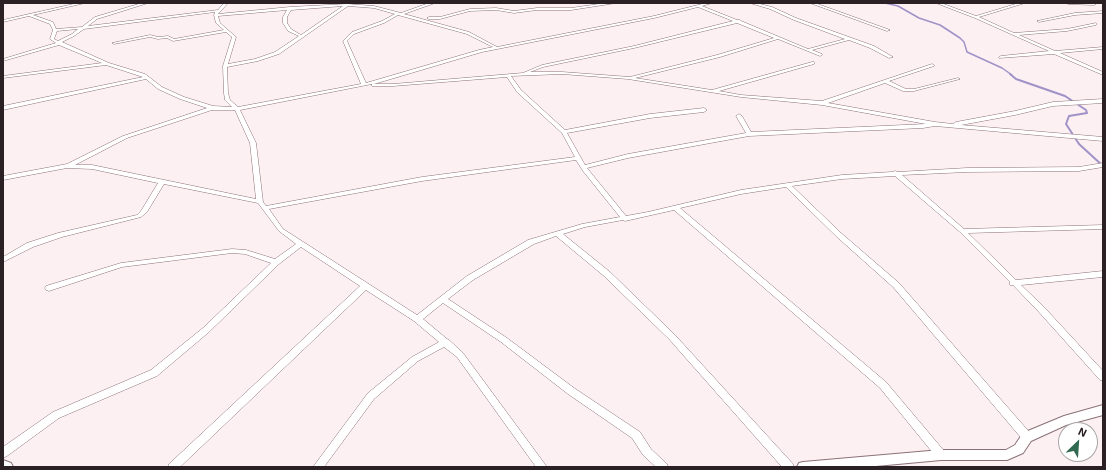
<!DOCTYPE html>
<style>
body{margin:0}
#map{position:relative;width:1106px;height:470px;overflow:hidden;background:#fcf0f3;font-family:"Exo 2",sans-serif}
canvas{display:block}
.frame{position:absolute;inset:0;border:4px solid #2b2023;pointer-events:none}
.north{position:absolute;left:1058px;top:422px;width:40px;height:40px;box-sizing:border-box;background:#fff;border:1px solid #aaa6a7;border-radius:50%;rotate:25deg;font-size:11px;font-weight:700;line-height:16px;text-align:center;color:#2b2023}
.north::after{content:'';display:block;margin:auto;width:14px;height:18px;background:#316a52;clip-path:polygon(50% 0,100% 100%,50% 72%,0 100%)}
</style>
<div id="map">
<canvas width="1106" height="470"></canvas>
<div class="frame"></div>
<div class="north">N</div>
</div>
<script>
const ctx = document.querySelector('canvas').getContext('2d');
ctx.lineJoin = 'round';
const shape = rows => new Path2D(rows.map(r => 'M' + r).join(''));
function strokePath(path, color, width, dash) { ctx.strokeStyle = color; ctx.lineWidth = width; ctx.lineCap = dash ? 'butt' : 'round'; ctx.setLineDash(dash || []); ctx.stroke(path); }
function fillPath(path, color) { ctx.fillStyle = color; ctx.fill(path, 'evenodd'); }
strokePath(shape([
 [885,3,898,6,919,18,940,25,960,38,964,42,967,52,1002,68,1012,75]
]), '#9f92c7', 1.5);
strokePath(shape([
 [1010,74,1016,79,1065,96,1086,110,1087,113,1069,116,1066,124,1079,144,1103,166]
]), '#9f92c7', 2);
const minor = shape([
 [78,3,85,3,33,15,53,22,56,29,82,27,95,17,142,3,148,3,97,19,88,26,218,10,224,3,228,3,218,14,290,7,347,4,374,6,401,13,429,3,435,3,404,14,469,32,497,47,654,16,706,3,712,3,702,6,737,20,740,20,741,21,808,49,845,39,794,20,770,9,750,3,756,3,772,7,796,18,874,46,893,57,889,58,870,48,849,40,812,50,822,54,822,55,820,56,778,39,720,57,635,78,712,90,812,62,814,62,814,64,719,91,741,95,822,101,932,64,934,65,934,66,889,81,906,89,914,89,958,78,960,79,914,91,903,91,885,83,828,103,935,122,953,124,956,122,1015,111,1053,102,1103,99,1103,103,1053,106,1015,115,961,125,1103,137,1103,141,935,126,923,128,749,136,628,158,587,168,626,216,648,212,741,190,842,175,892,172,895,171,898,172,967,168,1079,167,1103,163,1103,167,1079,171,967,172,902,175,964,229,1103,225,1103,229,968,233,1016,280,1103,271,1103,277,1021,285,1044,307,1103,371,1103,381,1100,380,1038,311,1013,285,1010,285,1010,282,960,232,895,176,842,179,792,186,841,233,899,283,1031,434,1032,437,1031,440,1027,441,1023,440,893,287,837,237,786,187,741,194,680,208,886,382,945,452,946,455,945,458,941,460,937,458,880,388,674,210,625,221,623,220,585,227,563,234,610,272,675,335,793,464,794,467,782,467,669,339,604,276,556,236,534,244,473,280,448,299,507,338,574,388,640,432,651,449,667,464,668,467,656,467,643,455,632,438,568,394,501,342,443,303,423,319,447,339,449,340,463,353,547,467,536,467,457,357,444,347,418,361,374,399,324,467,313,467,368,393,412,357,439,342,414,321,366,290,180,467,168,467,169,464,360,286,301,247,279,264,209,332,157,376,59,418,7,456,3,458,3,447,53,412,151,370,203,328,271,263,245,254,232,253,122,267,49,291,46,290,45,288,46,286,121,263,232,249,246,250,275,259,296,244,279,231,258,203,164,184,147,212,141,217,62,237,33,247,3,262,3,257,27,243,58,233,137,215,141,211,158,183,92,169,67,168,3,180,3,176,67,164,123,136,207,108,180,99,158,89,146,79,3,110,3,106,143,77,106,65,3,78,3,76,102,63,59,45,3,61,3,59,56,43,50,39,53,30,50,24,29,16,3,22,3,20,78,3],
 [343,6,301,35,291,29,287,23,287,17,291,10,343,6],
 [348,6,374,8,395,14,382,21,352,32,343,41,361,84,238,107,230,100,228,93,227,67,258,61,279,54,348,6],
 [698,7,733,21,634,46,542,65,523,73,393,84,374,84,482,52,654,18,698,7],
 [287,10,283,17,283,23,288,31,299,36,275,52,255,59,228,64,236,37,220,23,218,16,287,10],
 [215,12,214,15,216,23,224,30,174,39,168,36,158,37,150,35,112,43,114,44,150,37,158,39,167,38,173,41,226,32,232,37,223,66,224,93,225,100,232,107,213,106,184,97,162,87,145,74,109,63,62,42,74,36,84,29,215,12],
 [398,15,467,34,493,47,479,50,366,83,347,41,354,34,384,23,398,15],
 [737,23,774,38,717,55,630,77,562,72,530,72,543,67,634,48,737,23],
 [78,29,72,34,58,41,54,39,57,31,78,29],
 [562,74,628,79,741,97,822,105,926,124,751,132,742,116,739,114,736,116,746,133,628,154,585,165,567,133,650,118,704,112,707,110,704,108,650,114,565,130,521,90,511,76,562,74],
 [507,77,517,92,562,133,575,157,422,177,266,206,263,202,256,143,240,110,372,84,372,86,393,86,507,77],
 [212,110,235,110,250,143,256,199,92,165,75,165,127,138,212,110],
 [576,160,583,171,620,217,582,224,528,240,467,276,417,315,294,236,283,229,269,209,422,181,576,160],
 [606,3,616,3,571,10,537,10,514,13,496,10,470,11,440,19,429,19,427,18,429,17,440,17,470,9,496,8,514,11,537,8,571,8,606,3],
 [810,3,815,3,890,30,887,31,810,3],
 [936,3,941,3,976,16,1019,3,1025,3,979,17,1014,33,1067,29,1096,23,1096,25,1067,31,1019,35,1055,51,1103,47,1103,49,1060,53,1103,72,1103,75,1054,54,999,58,999,57,1001,56,1049,51,975,18,936,3],
 [1066,3,1094,3,1096,4,1094,5,1068,4,1066,3],
 [1103,11,1103,13,1075,15,1039,22,1037,21,1075,13,1103,11]
]);
const tertiary = shape([
 [1103,405,1103,415,1066,425,1031,441,1023,453,1007,460,941,460,865,467,797,467,799,463,803,462,941,450,1006,450,1015,445,1023,433,1064,416,1103,405],
 [3,460,11,463,13,467,3,467,3,460]
]);
strokePath(minor, '#8b7177', 1);
strokePath(tertiary, '#8b7177', 2);
fillPath(minor, '#fff');
fillPath(tertiary, '#fff');
</script>
